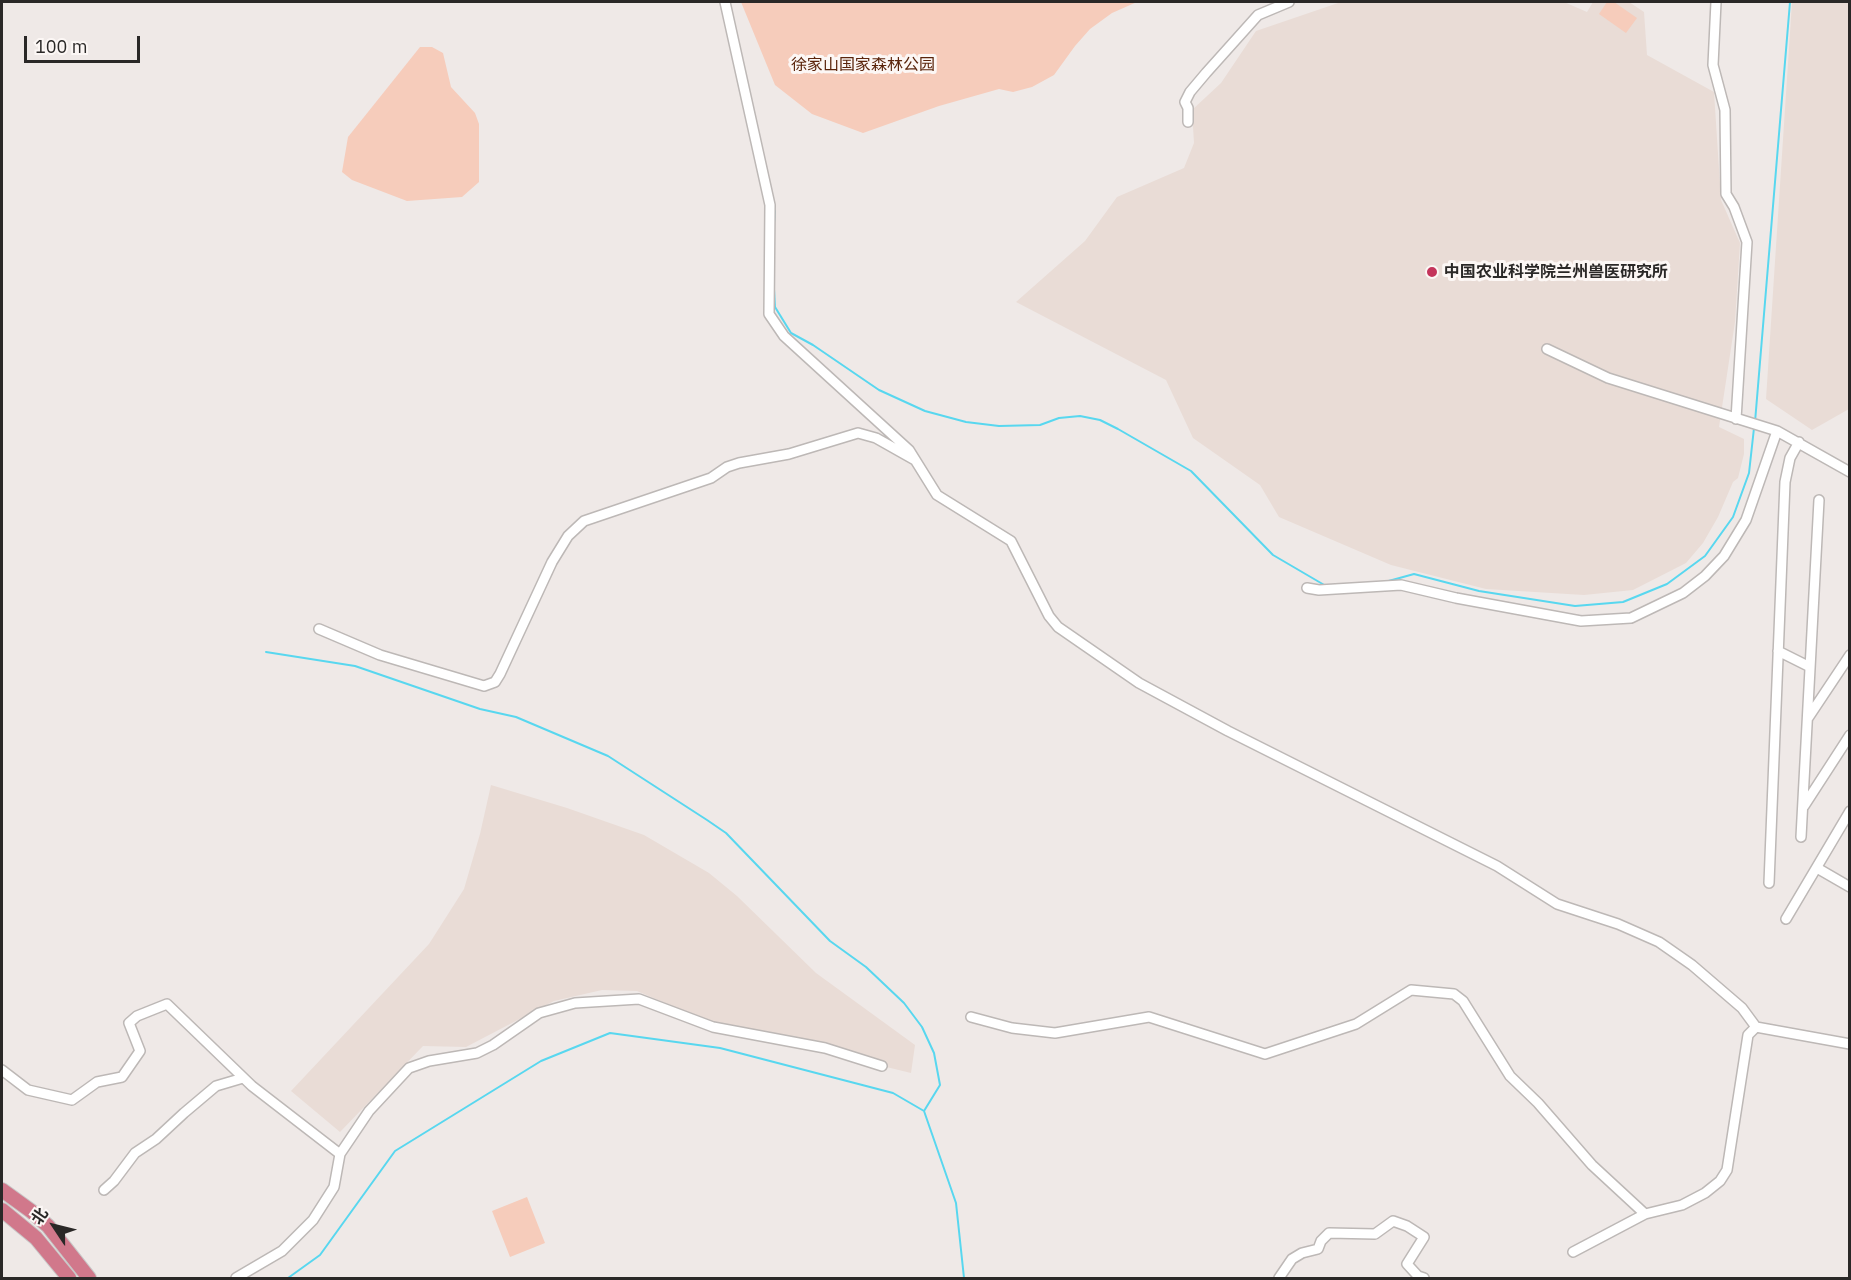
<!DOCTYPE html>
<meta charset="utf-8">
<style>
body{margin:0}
#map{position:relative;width:1851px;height:1280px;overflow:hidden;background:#efe9e7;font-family:"IBM Plex Sans","Noto Sans SC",sans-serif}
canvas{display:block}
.frame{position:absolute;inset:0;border:3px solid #2a2827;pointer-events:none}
.north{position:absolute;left:24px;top:1196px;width:60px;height:60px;-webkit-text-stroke:4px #fcf7f5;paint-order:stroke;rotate:305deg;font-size:16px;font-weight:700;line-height:24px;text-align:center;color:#2a2827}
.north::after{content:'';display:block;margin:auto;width:21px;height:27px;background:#2a2827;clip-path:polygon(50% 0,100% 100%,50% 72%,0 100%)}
.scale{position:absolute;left:24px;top:36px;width:116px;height:27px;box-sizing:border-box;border:3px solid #2a2827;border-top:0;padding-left:8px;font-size:18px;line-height:21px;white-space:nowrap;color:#2a2827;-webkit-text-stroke:4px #fcf7f5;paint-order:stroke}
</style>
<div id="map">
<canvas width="1851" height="1280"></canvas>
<div class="frame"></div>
<div class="north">北</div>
<div class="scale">100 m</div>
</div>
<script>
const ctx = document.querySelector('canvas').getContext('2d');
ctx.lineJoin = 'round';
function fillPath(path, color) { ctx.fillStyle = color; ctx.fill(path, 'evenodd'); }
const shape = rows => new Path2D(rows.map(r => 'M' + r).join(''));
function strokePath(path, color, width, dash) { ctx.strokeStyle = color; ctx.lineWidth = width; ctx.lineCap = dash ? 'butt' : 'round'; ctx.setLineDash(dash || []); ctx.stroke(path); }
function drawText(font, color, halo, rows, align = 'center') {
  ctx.font = font + ' "IBM Plex Sans","Noto Sans SC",sans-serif'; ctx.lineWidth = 6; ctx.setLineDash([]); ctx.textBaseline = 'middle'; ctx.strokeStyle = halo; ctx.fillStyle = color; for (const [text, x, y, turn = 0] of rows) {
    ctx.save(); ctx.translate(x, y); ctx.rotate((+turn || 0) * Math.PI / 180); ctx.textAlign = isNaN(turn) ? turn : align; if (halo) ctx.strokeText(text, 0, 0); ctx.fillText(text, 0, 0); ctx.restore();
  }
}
fillPath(shape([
 [1341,2,1564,2,1587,12,1593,2,1629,2,1644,12,1647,55,1714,92,1721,200,1740,243,1735,322,1719,427,1744,439,1744,454,1738,478,1733,482,1718,517,1703,543,1686,563,1633,590,1584,595,1486,589,1391,565,1279,517,1260,485,1193,438,1166,380,1016,302,1085,241,1117,197,1184,168,1194,143,1192,110,1221,83,1256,31],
 [1792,2,1850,2,1849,409,1812,430,1766,399],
 [491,785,567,808,644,835,709,873,737,896,816,973,915,1045,911,1073,719,1026,637,991,602,990,554,1001,466,1047,423,1046,340,1132,291,1091,429,944,464,889,480,834]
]), '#e9dcd6');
fillPath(shape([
 [741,2,1137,2,1112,13,1090,29,1075,46,1054,75,1032,87,1013,92,999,89,939,106,863,133,812,114,775,85],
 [1607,2,1614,2,1637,18,1626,33,1599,14],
 [420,47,432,47,443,53,451,87,475,113,479,124,479,182,462,197,407,201,352,180,342,172,348,137],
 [527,1197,545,1243,510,1257,492,1211]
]), '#f6ccbb');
strokePath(shape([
 [774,223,775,211],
 [774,289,775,307,791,333,813,345,879,390,925,411,966,422,999,426,1040,425,1059,418,1080,416,1100,420,1118,429,1191,471,1273,555,1326,586],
 [1755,422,1790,2],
 [1385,582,1414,574,1479,591,1575,606,1623,602,1667,584,1705,556,1733,517,1749,473,1754,428],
 [266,652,355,666,480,709,516,717,608,756,707,820,726,833,830,941,866,967,904,1003,922,1027,934,1053,940,1085,924,1111],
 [288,1278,320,1255,395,1151,541,1061,610,1033,720,1048,893,1093,924,1111,956,1203,964,1278]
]), '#58d7ef', 2);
const minor = shape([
 [725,2,770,205,769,314,784,336,909,450,937,495,1011,541,1049,616,1058,627,1139,683,1228,731,1497,866,1557,904,1618,924,1659,942,1692,965,1742,1008,1756,1027,1850,1044],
 [1716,2,1713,65,1725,110,1726,194,1734,207,1747,242,1736,419],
 [1188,122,1188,108,1185,102,1190,92,1206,73,1258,15,1289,2],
 [1547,349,1608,378,1777,431,1850,472],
 [1307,588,1319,590,1401,585,1456,598,1581,621,1631,618,1683,593,1705,576,1724,556,1746,520,1777,431],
 [319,629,380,655,484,686,495,682,500,674,552,562,568,536,584,521,711,478,727,467,739,463,789,454,858,433,876,438,915,460],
 [1778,651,1810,667],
 [1808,718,1850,655],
 [1804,806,1850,735],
 [1801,837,1819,500],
 [1817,868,1850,887],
 [1769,883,1785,482,1790,458,1799,442],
 [1786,919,1850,811],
 [971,1017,1012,1028,1055,1033,1149,1017,1265,1054,1356,1024,1411,990,1454,994,1463,1001,1510,1076,1538,1103,1592,1165,1645,1214,1682,1205,1705,1193,1720,1181,1727,1170,1748,1035,1756,1027],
 [2,1070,28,1090,72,1100,97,1082,122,1077,140,1051,129,1023,137,1016,167,1004,252,1086,340,1154],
 [104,1190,114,1181,135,1153,156,1139,184,1113,216,1086,243,1078],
 [1573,1252,1645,1214],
 [236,1278,282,1251,313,1220,334,1187,340,1154,369,1111,409,1068,429,1061,477,1053,493,1045,539,1013,575,1003,639,999,713,1027,825,1048,882,1066],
 [1279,1278,1292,1259,1302,1253,1318,1249,1321,1241,1329,1233,1375,1234,1393,1221,1407,1226,1424,1237,1407,1264,1418,1276,1424,1278]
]);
const highway = shape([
 [2,1190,31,1211,48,1226,89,1278],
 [2,1210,36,1238,69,1278]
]);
strokePath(minor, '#bdb8b6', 12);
strokePath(highway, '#c8c7c7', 16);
strokePath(minor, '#fff', 9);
strokePath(highway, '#d1788b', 14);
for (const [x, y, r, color] of [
 [1432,272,6,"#c4345b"]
]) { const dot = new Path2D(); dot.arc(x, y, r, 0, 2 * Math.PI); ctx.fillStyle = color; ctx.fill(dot); strokePath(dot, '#fcf7f5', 2); }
drawText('16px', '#5a240b', '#fcf7f5', [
 ["徐家山国家森林公园",863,65]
]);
drawText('bold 16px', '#2a2827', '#fcf7f5', [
 ["中国农业科学院兰州兽医研究所",1444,272]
], 'left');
</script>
